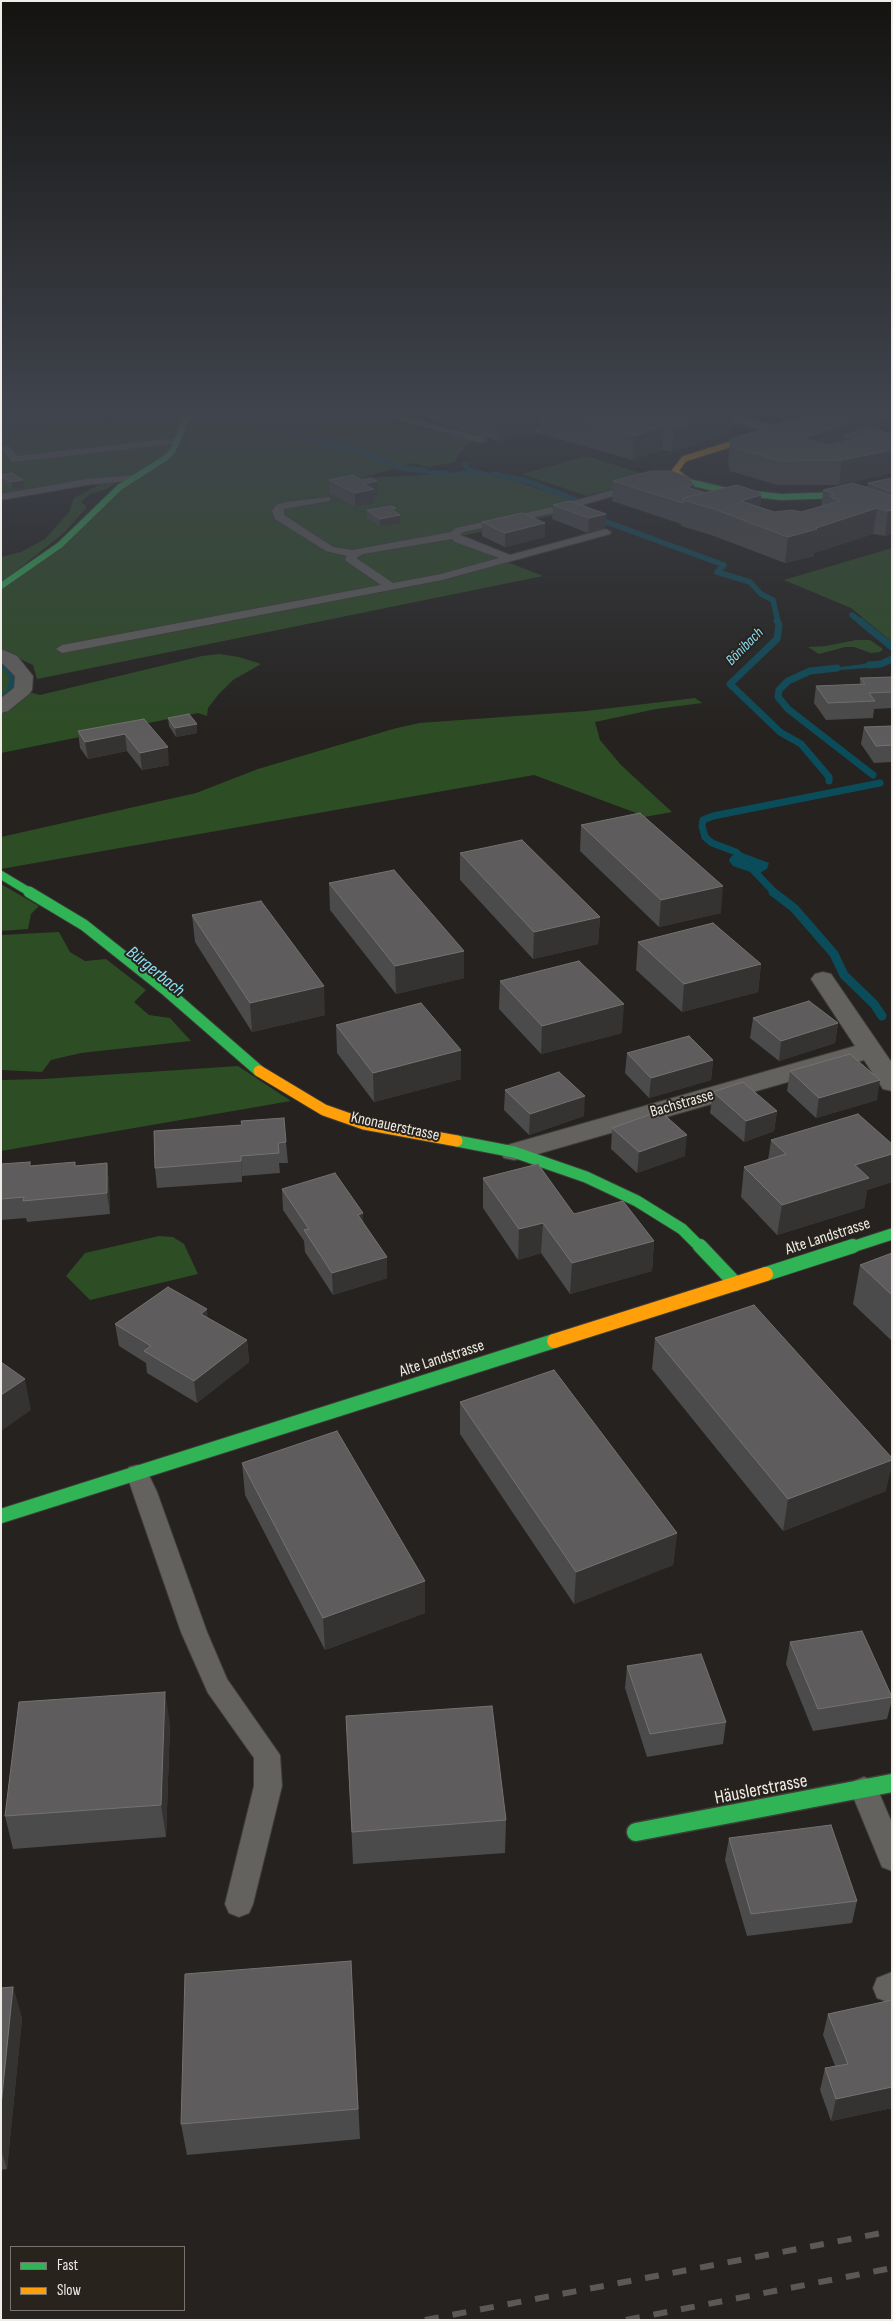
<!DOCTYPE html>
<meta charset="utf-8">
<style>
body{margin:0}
#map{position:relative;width:893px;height:2321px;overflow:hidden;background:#25221f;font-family:"Sofia Sans Condensed",sans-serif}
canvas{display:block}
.frame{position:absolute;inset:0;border:2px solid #efece7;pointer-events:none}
.legend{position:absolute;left:10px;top:2246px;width:175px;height:65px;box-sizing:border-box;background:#28231c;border:1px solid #78736d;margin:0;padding:6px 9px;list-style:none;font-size:15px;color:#efece7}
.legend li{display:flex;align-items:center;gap:10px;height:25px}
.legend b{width:25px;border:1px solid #78736d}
</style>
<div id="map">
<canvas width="893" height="2321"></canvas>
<div class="frame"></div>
<ul class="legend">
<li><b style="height:6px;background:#30b455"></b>Fast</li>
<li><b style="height:6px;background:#ff9f0a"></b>Slow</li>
</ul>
</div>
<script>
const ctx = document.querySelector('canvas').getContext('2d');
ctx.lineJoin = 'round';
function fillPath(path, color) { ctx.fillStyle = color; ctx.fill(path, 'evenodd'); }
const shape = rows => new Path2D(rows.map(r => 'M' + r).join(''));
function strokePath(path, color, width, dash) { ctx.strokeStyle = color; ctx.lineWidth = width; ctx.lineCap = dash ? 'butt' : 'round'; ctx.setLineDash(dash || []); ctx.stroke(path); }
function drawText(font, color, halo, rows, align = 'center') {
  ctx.font = font + ' "Sofia Sans Condensed",sans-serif'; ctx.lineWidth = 4; ctx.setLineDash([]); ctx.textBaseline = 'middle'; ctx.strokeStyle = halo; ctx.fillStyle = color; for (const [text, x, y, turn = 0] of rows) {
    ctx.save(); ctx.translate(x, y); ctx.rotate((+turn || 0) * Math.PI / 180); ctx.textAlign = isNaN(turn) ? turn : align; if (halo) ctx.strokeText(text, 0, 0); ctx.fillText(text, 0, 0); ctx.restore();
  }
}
fillPath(shape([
 [1,415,120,415,1,429],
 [131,415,378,415,398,423,472,440,458,455,455,462,428,467,414,463,361,478,487,472,575,501,587,508,448,539,543,576,37,679,33,665,1,650,1,588,136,478,117,478,1,499,1,430],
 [587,456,652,477,587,496,522,474],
 [104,482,118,482,107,489,90,494,81,502,87,507,65,532,1,583,1,557,21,552,45,539,69,512,74,498],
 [892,548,892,642,851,608,784,580],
 [856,640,870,640,883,649,880,652,871,653,854,647,845,647,819,654,808,647,826,646],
 [219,654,239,657,261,664,233,680,218,695,208,708,207,716,198,713,1,753,1,709,25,691,40,695,202,656],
 [1,657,9,666,15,683,12,692,1,701],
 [695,698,702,703,656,709,595,722,600,740,621,765,672,812,628,820,639,814,534,775,1,869,1,837,196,793,258,769,393,729,419,723,586,711],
 [1,884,39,906,31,914,28,929,1,931],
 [59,932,70,952,85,961,106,959,146,990,134,1002,149,1015,170,1018,191,1041,81,1053,51,1060,42,1072,1,1070,1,935],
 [238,1066,291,1101,1,1151,1,1080,43,1079],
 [159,1236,173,1237,184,1244,198,1274,90,1300,66,1276,85,1253]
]), '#2d4d24');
fillPath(shape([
 [468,462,470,463,468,466,471,468,494,474,488,476,446,474,466,470,461,463],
 [871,663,881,664,877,667,829,671,825,669],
 [737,851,769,863,767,869,761,872,762,876,733,866,729,861,730,858]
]), '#0b4c5a');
strokePath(shape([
 [227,415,363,453,401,468,426,471],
 [1,424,20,425,101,415],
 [293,432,342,415],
 [430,473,447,473],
 [494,474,530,482,578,501],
 [593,517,724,565,717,572,750,582,761,594,773,600,778,622],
 [852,615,861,622]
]), '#0b4c5a', 5.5);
strokePath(shape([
 [777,621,779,625,777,639,730,684,780,732,801,744,829,777,829,781],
 [860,621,892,647],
 [1,661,11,674,13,682,10,692,1,699],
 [869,665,881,664,892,659],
 [837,668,810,671,788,681,779,690,778,697,788,709,873,775],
 [775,893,736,852,712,843,705,837,702,826,703,820,713,816,880,783]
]), '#0b4c5a', 7);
strokePath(shape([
 [773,892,794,908,834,954,844,975,874,1004,882,1016]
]), '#0b4c5a', 9);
const lane = shape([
 [397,415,485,438,487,440,482,443,385,416,397,415],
 [578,415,593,415,538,433,533,430,578,415],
 [177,438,182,441,180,443,14,462,11,461,1,448,9,446,17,456,177,438],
 [133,475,136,476,136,480,87,485,1,500,1,494,87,479,133,475],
 [637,483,640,484,640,488,559,512,463,532,460,535,510,555,606,529,611,532,610,534,442,580,62,653,56,649,62,645,381,585,346,561,345,559,347,556,326,551,275,519,272,511,276,505,286,502,330,497,330,501,284,509,284,515,333,547,352,550,451,532,456,528,553,507,637,483],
 [452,539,455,542,499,558,441,574,393,583,356,558,363,554,452,539],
 [137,1465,145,1467,157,1492,207,1632,227,1679,280,1755,282,1786,253,1904,249,1913,239,1917,229,1913,225,1904,254,1786,254,1758,208,1693,181,1632,126,1473,129,1467,137,1465],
 [864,1777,874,1781,892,1823,892,1871,882,1867,850,1789,854,1781,864,1777],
 [892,1972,892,2001,888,2002,877,1998,873,1988,877,1978,892,1972]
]);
const street = shape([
 [716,415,738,415,781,427,783,430,776,434,717,418,716,415],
 [1,649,17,656,33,676,32,690,29,694,8,711,1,713,1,698,14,688,15,676,1,662,1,649],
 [823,972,831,974,892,1063,892,1091,883,1089,864,1060,524,1158,514,1160,504,1158,500,1152,504,1146,855,1046,811,979,815,974,823,972]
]);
const fastFar4 = shape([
 [689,482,727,491,781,497,840,495,892,485],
 [1,586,60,545,120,487,167,457,173,450,188,415]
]);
const fastFar3 = shape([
 [1,875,31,893]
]);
const fastFar2 = shape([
 [29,892,84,925,167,991,259,1071],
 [457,1141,514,1152,586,1177,637,1201,682,1229,701,1248],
 [849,1248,892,1234]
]);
const fastFar1 = shape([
 [700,1246,736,1284],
 [766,1274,853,1246],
 [1,1516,554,1341]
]);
const fast = shape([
 [636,1832,892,1783]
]);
const slowFar2 = shape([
 [689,482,675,471,684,459,822,415]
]);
const slowFar1 = shape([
 [259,1071,324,1110,364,1124,457,1141]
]);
const slow = shape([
 [554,1341,766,1274]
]);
strokePath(lane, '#3f3d39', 2);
strokePath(street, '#3f3d39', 2);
strokePath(fastFar4, '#3f3d39', 8);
strokePath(fastFar3, '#3f3d39', 10);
strokePath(fastFar2, '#3f3d39', 13);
strokePath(fastFar1, '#3f3d39', 16);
strokePath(fast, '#3f3d39', 21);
strokePath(slowFar2, '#3f3d39', 8);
strokePath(slowFar1, '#3f3d39', 13);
strokePath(slow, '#3f3d39', 16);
fillPath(lane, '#63625f');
fillPath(street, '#63625f');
strokePath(fastFar4, '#30b455', 6);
strokePath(fastFar3, '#30b455', 8);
strokePath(fastFar2, '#30b455', 11);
strokePath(fastFar1, '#30b455', 14);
strokePath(fast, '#30b455', 18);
strokePath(slowFar2, '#ff9f0a', 6);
strokePath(slowFar1, '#ff9f0a', 11);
strokePath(slow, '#ff9f0a', 14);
strokePath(shape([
 [425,2320,892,2231],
 [626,2320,892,2268]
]), '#5b5956', 6, [14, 14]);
fillPath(shape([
 [426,415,733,415,731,432,672,452,662,450,633,460,540,434,540,426,535,427,535,431,497,441,426,419],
 [808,415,892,415,892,422,881,420,880,430,889,433,892,432,892,473,839,485,777,485,730,471,728,463,730,439],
 [1,475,24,487,12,489,1,482],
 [892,478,892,534,885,536,873,534,814,553,814,556,785,563,711,535,681,526,681,524,612,501,613,481,694,484,693,489,706,493,761,495,760,507,774,512,801,512,821,507,823,490,867,488,868,483],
 [329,480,378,495,374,496,374,503,355,507,329,493],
 [553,505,606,514,605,528,588,533,552,519],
 [367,510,400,515,400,523,380,526,367,518],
 [482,522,545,523,545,537,505,547,482,536],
 [892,677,892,708,874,709,873,718,826,720,814,703,816,686,860,684,860,678],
 [168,718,197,733,176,737,169,726],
 [144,719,169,765,142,770,127,751,88,759,80,748,78,731],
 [892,726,892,762,874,763,861,744,864,727],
 [581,825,721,913,659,927,580,851],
 [460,853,600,917,598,944,533,959,460,880],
 [329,883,464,951,464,978,396,994,330,910],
 [192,915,325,1015,252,1032,195,942],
 [638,942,761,964,758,992,682,1012,636,970],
 [500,981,622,1033,541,1054,499,1009],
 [753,1018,838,1023,835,1043,779,1061,750,1038],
 [336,1025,461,1050,461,1079,374,1102,337,1053],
 [627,1053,713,1060,711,1080,649,1098,625,1073],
 [790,1071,877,1100,816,1118,787,1091],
 [505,1090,584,1116,529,1135,504,1110],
 [713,1092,777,1111,774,1131,744,1142,710,1113],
 [612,1128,685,1156,637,1173,611,1149],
 [154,1131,286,1142,288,1163,279,1163,280,1173,242,1176,242,1182,157,1188,155,1168],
 [771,1140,892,1144,892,1182,867,1190,864,1208,777,1235,741,1197,744,1167,768,1160],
 [107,1163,109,1184,110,1214,27,1222,26,1218,1,1220,1,1164,31,1166,76,1166],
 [483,1178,574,1214,654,1241,652,1271,570,1294,541,1253,518,1260,483,1208],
 [282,1189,364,1224,387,1257,387,1278,333,1295,305,1252,304,1241,283,1210],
 [892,1253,892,1341,853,1304,860,1265],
 [208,1318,247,1340,249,1362,197,1403,147,1373,146,1363,119,1346,115,1324],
 [655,1338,886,1491,783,1531,652,1369],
 [460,1402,677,1533,673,1565,574,1604,460,1434],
 [242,1463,425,1581,425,1613,325,1650,245,1495],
 [790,1642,892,1696,892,1700,887,1719,813,1731,786,1664],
 [627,1666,726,1722,723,1744,647,1757,625,1688],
 [346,1716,506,1820,505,1853,353,1864],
 [170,1724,166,1837,13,1849,5,1816],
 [729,1838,857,1901,852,1923,747,1936,725,1860],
 [351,1961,360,2139,187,2155,181,2124],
 [13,1987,22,2019,7,2169,1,2170,1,1988],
 [892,2000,892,2108,831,2121,820,2090,825,2068,835,2066,823,2035,828,2014]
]), '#4c4b4b');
fillPath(shape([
 [524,415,540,415,540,426,535,427,535,431,497,441,497,423],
 [709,415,733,415,731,432,672,452,674,429],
 [874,415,882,415,879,436,843,435,841,448,803,438],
 [664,426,662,450,633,460,634,436],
 [892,442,892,473,839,485,842,460],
 [23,480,24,487,12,489,11,482],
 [377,481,378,495,374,496,374,503,355,507,355,493,364,484],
 [694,484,692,501,687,487],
 [761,495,759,521,741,501],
 [877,508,873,534,814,553,814,556,785,563,788,537,799,531],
 [892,510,892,534,885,536,888,511],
 [606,514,605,528,588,533,589,518],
 [400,515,400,523,380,526,380,519],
 [545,523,545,537,505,547,505,533],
 [197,724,197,733,176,737,175,728],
 [125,734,127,751,88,759,85,742],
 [168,747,169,765,142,770,140,753],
 [723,886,721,913,659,927,661,900],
 [600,917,598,944,533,959,534,932],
 [464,951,464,978,396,994,395,966],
 [761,964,758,992,682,1012,684,984],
 [324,986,325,1015,252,1032,250,1003],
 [624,1004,622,1033,541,1054,542,1026],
 [838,1023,835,1043,779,1061,781,1041],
 [461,1050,461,1079,374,1102,373,1073],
 [713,1060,711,1080,649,1098,651,1078],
 [880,1080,877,1100,816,1118,819,1098],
 [585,1096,584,1116,529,1135,530,1114],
 [777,1111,774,1131,744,1142,746,1121],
 [687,1135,685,1156,637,1173,639,1152],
 [892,1154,892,1182,867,1190,864,1208,777,1235,782,1205,855,1165],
 [241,1156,242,1176,242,1182,241,1161],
 [107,1163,109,1184,110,1214,107,1193],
 [363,1213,364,1234,358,1215],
 [543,1223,541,1253,518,1260,519,1229],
 [654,1241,652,1271,570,1294,572,1263],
 [387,1257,387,1278,333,1295,332,1273],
 [207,1309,209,1331,201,1314],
 [247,1340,249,1362,197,1403,194,1381],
 [25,1379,31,1410,1,1431,1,1395],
 [892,1460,892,1465,886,1491,783,1531,788,1499],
 [677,1533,673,1565,574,1604,576,1572],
 [425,1581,425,1613,325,1650,323,1618],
 [165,1692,170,1724,166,1837,161,1805],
 [13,1987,22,2019,7,2169,1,2150,1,2106],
 [892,2087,892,2108,831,2121,836,2099]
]), '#353332');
const building = shape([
 [474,415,523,415,497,423,474,415],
 [556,415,714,415,674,429,664,426,634,436,556,415],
 [808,415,874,415,803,438,827,445,892,432,892,450,842,460,780,461,732,447,730,439,808,415],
 [869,427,889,433,856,439,843,435,869,427],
 [651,471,672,471,688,477,694,484,687,487,706,493,683,498,683,503,613,481,651,471],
 [12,473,23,480,11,482,1,476,1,475,12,473],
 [353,475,362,480,371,478,377,481,364,484,374,489,355,493,329,480,353,475],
 [892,478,892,492,868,483,892,478],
 [853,483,892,496,892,510,888,511,877,508,816,528,817,529,788,537,714,509,683,500,683,498,737,485,761,493,761,495,741,501,774,512,793,510,801,512,840,501,832,498,831,495,834,494,823,490,853,483],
 [570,501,606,514,589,518,553,505,570,501],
 [392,506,396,508,391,509,400,515,380,519,367,510,392,506],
 [522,513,545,523,505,533,482,522,522,513],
 [892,677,892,692,869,693,875,701,828,703,816,686,865,684,860,678,892,677],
 [189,714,197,724,175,728,168,718,189,714],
 [144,719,168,747,140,753,125,734,85,742,78,731,144,719],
 [892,726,892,745,876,746,864,727,892,726],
 [640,813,723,886,661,900,581,825,640,813],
 [522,840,600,917,534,932,460,853,522,840],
 [394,870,464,951,395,966,329,883,394,870],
 [261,901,324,986,250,1003,192,915,261,901],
 [713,923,761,964,684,984,638,942,713,923],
 [579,961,624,1004,542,1026,500,981,579,961],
 [809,1001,838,1023,781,1041,753,1018,809,1001],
 [421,1003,461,1050,373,1073,336,1025,421,1003],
 [689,1036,713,1060,651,1078,627,1053,689,1036],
 [850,1054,880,1080,819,1098,790,1071,850,1054],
 [559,1072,585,1096,530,1114,505,1090,559,1072],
 [743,1082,777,1111,746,1121,713,1092,743,1082],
 [660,1111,687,1135,639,1152,612,1128,660,1111],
 [858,1114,892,1144,892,1154,855,1165,869,1178,782,1205,744,1167,786,1154,771,1140,858,1114],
 [284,1118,286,1142,278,1143,279,1153,241,1156,241,1161,155,1168,154,1131,242,1125,241,1121,284,1118],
 [30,1162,30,1166,75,1162,75,1166,107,1163,107,1193,23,1201,24,1197,1,1199,1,1164,30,1162],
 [538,1164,574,1214,623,1201,654,1241,572,1263,543,1223,519,1229,483,1178,538,1164],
 [335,1173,363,1213,358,1215,387,1257,332,1273,304,1230,309,1229,282,1189,335,1173],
 [892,1253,892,1295,860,1265,892,1253],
 [168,1287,207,1309,201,1314,247,1340,194,1381,144,1351,151,1346,115,1324,168,1287],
 [754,1305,892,1458,892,1460,788,1499,655,1338,754,1305],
 [1,1362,25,1379,1,1395,1,1362],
 [554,1370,677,1533,576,1572,460,1402,554,1370],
 [337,1431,425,1581,323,1618,242,1463,337,1431],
 [862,1631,892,1697,818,1709,790,1642,862,1631],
 [701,1654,726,1722,650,1734,627,1666,701,1654],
 [165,1692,161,1805,5,1816,19,1702,165,1692],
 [492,1706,506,1820,352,1832,346,1716,492,1706],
 [831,1825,857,1901,751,1914,729,1838,831,1825],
 [351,1961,358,2109,181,2124,185,1974,351,1961],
 [13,1987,1,2106,1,1988,13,1987],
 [892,2000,892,2087,836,2099,825,2068,848,2064,828,2014,892,2000]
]);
fillPath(building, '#5e5c5c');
strokePath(building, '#747371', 1);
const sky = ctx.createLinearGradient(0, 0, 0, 740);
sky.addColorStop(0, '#141311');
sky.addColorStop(0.56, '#40444d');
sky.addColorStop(1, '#40444d00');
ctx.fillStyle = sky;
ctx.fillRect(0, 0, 893, 740);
drawText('italic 15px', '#8bdef6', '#28231c', [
 ["Bönibach",745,647,-45]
]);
drawText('16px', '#efece7', '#28231c', [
 ["Bachstrasse",682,1104,-16],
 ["Knonauerstrasse",395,1127,12],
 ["Alte Landstrasse",828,1237,-18],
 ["Alte Landstrasse",442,1359,-18]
]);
drawText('italic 18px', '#8bdef6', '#28231c', [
 ["Bürgerbach",155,972,39]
]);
drawText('19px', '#efece7', '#28231c', [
 ["Häuslerstrasse",761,1790,-11]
]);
</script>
